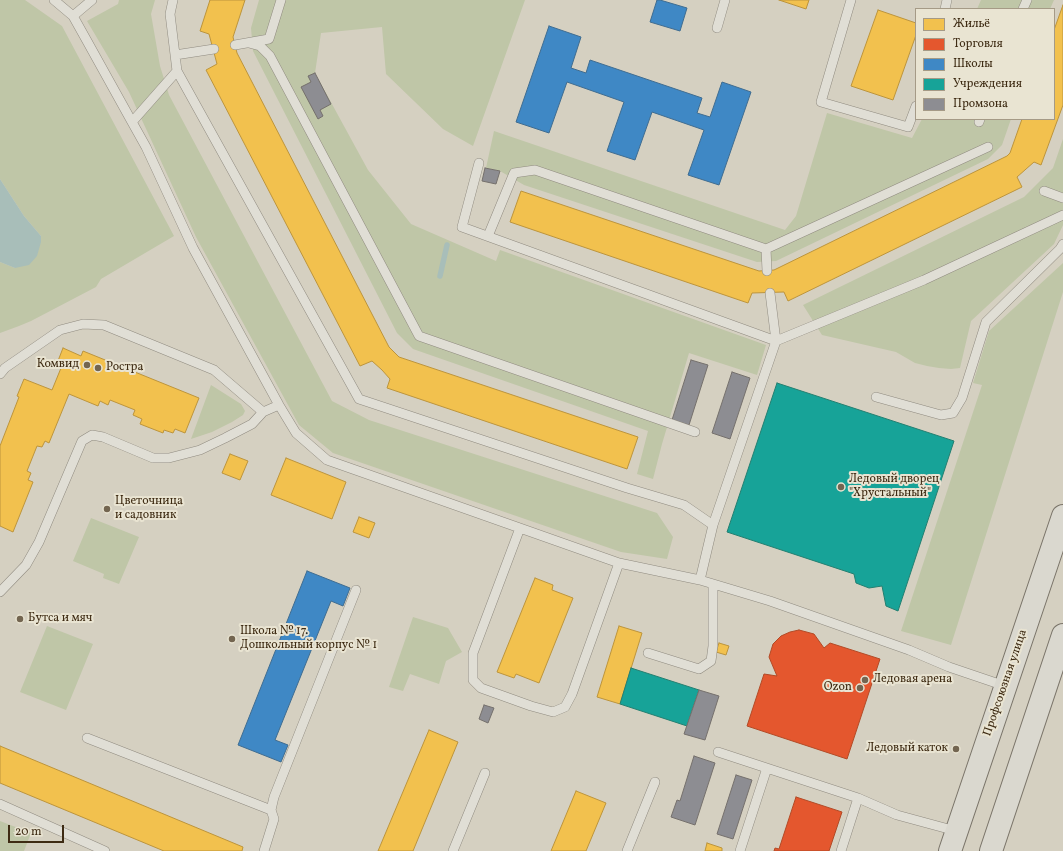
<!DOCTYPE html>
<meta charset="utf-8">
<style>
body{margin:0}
#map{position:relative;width:1063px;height:851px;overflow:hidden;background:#d5d0c1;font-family:Vollkorn,serif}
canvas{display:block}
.legend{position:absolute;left:915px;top:8px;width:140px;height:112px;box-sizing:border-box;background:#e9e4d2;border:1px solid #a59a86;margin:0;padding:5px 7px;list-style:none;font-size:12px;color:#3e2b13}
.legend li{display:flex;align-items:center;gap:8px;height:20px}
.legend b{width:20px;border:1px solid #a59a86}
.scale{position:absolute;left:8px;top:825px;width:56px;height:18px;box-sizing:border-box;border:2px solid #3e2b13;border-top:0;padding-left:5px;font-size:12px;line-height:14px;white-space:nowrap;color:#3e2b13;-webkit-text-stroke:3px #e9e4d2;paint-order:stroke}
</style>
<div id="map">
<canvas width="1063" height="851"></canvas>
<ul class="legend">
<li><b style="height:11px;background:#f2c14e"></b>Жильё</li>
<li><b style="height:11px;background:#e4572e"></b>Торговля</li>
<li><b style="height:11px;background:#3f88c5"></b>Школы</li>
<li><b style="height:11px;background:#17a398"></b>Учреждения</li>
<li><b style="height:11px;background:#8d8d92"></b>Промзона</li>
</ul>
<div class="scale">20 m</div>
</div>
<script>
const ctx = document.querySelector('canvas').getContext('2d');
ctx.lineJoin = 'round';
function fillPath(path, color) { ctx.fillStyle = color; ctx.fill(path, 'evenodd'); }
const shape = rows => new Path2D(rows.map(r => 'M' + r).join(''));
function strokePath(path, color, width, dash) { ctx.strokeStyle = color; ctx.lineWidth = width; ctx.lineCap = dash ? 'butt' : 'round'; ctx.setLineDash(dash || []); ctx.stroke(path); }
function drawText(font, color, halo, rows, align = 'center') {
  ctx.font = font + ' Vollkorn,serif'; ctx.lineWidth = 4; ctx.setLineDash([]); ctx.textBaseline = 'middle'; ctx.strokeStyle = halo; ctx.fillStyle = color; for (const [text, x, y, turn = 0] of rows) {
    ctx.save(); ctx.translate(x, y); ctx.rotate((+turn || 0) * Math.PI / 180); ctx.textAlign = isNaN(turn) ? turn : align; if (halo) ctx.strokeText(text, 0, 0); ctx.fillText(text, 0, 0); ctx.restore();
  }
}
fillPath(shape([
 [0,0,25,0,62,26,174,236,101,279,96,287,31,321,19,326,0,333,0,262,15,268,41,236,24,216,0,179],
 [119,0,155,0,151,14,160,66,169,95,332,401,369,420,657,513,673,537,667,559,621,552,333,453,299,425,196,237,129,92,87,21,118,4],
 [259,0,525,0,473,146,443,129,386,74,382,27,321,33,315,73,368,170,411,224,496,261,500,250,766,345,757,375,689,353,662,444,653,479,637,474,648,431,413,349,397,333,253,51,251,28],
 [981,0,1054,0,1050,9,977,9],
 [827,113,912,138,922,119,1011,119,1002,145,988,159,776,261,757,262,524,185,500,171,486,168,494,131,785,230,796,216],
 [1063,139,1063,225,1054,244,971,321,960,368,951,369,939,368,927,366,915,363,896,352,822,335,803,305,1024,197,1053,168],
 [1063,263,1063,292,951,645,901,631,982,385,973,383,989,331],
 [211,385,241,404,245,411,243,415,232,422,212,432,191,439],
 [91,518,139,537,119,584,103,578,104,574,73,561],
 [413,617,448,628,462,652,446,661,439,684,410,674,403,691,389,687],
 [47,626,93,644,66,710,20,692],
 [0,821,31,833,24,851,0,851]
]), '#bfc6a7');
fillPath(shape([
 [0,179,24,216,41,236,41,242,37,256,29,265,15,268,0,262]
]), '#a8beb9');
const homes = shape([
 [210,0,245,0,233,37,237,53,389,347,399,357,638,437,627,469,387,388,390,379,382,370,372,361,360,366,206,70,217,64,209,34,200,31,210,0],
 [779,0,809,0,806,9,779,0],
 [1063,5,1063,105,1041,165,1034,162,1017,177,1022,187,788,301,784,292,752,293,748,303,510,222,521,191,759,271,774,270,1007,156,1010,153,1022,119,1054,119,1054,30,1063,5],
 [878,10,916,23,916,35,893,100,851,86,878,10],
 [63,348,81,356,83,351,199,398,185,433,175,429,173,433,164,430,163,433,140,424,142,419,133,415,135,410,110,400,108,405,100,401,98,406,69,394,49,443,45,441,42,447,37,446,27,471,31,473,28,480,33,482,13,532,0,526,0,446,19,397,17,396,24,379,52,390,61,368,56,366,63,348],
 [230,454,248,461,240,480,222,473,230,454],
 [286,458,346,482,332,519,271,495,286,458],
 [359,517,375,523,369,538,353,532,359,517],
 [535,578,553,585,552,590,573,598,539,683,516,674,514,678,497,672,535,578],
 [619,626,642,633,620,704,597,697,619,626],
 [719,643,729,646,726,655,716,652,719,643],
 [429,730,458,742,413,851,378,851,429,730],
 [0,746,243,847,242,851,164,851,0,783,0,746],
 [576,791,606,803,586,851,551,851,576,791],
 [707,843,722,848,722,851,705,851,707,843]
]);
fillPath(homes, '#f2c14e');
strokePath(homes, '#bc943c', 1);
const shops = shape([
 [799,630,814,634,824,648,830,643,880,659,847,759,747,726,764,674,777,676,769,657,773,644,781,636,790,632,799,630],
 [796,797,842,812,829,851,774,851,775,848,779,849,796,797]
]);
fillPath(shops, '#e4572e');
strokePath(shops, '#b24a26', 1);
const schools = shape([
 [657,0,660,0,687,8,680,31,650,22,657,0],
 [549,26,581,37,571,68,586,73,590,60,702,98,697,113,710,117,722,82,751,92,719,185,688,175,704,130,652,112,635,160,607,151,624,102,567,82,549,133,516,122,549,26],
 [307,571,350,588,343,606,331,601,275,740,288,745,281,762,238,745,307,571]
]);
fillPath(schools, '#3f88c5');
strokePath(schools, '#3f6c90', 1);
const public = shape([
 [777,383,954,441,898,611,886,606,882,586,869,588,856,583,854,574,727,532,777,383],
 [631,668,699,690,687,726,620,704,631,668]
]);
fillPath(public, '#17a398');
strokePath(public, '#237f70', 1);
const industry = shape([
 [315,73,331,104,320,110,323,116,318,119,301,87,311,82,308,76,315,73],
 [485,168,500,171,496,184,482,181,485,168],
 [691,360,708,365,689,425,672,420,691,360],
 [732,372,750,378,730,439,712,433,732,372],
 [699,690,719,696,705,740,684,734,699,690],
 [484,705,494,708,488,723,479,719,484,705],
 [694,756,715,763,695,825,671,817,677,800,680,801,694,756],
 [736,775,752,780,733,839,717,834,736,775]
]);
fillPath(industry, '#8d8d92');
strokePath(industry, '#75706c', 1);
strokePath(shape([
 [440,276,447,245]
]), '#a8beb9', 5.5);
const service = shape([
 [54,0,73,16,87,41,132,122],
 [173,0,170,14,177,71],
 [851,0,821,102,908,127,916,106],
 [945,9,947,0],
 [1023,9,1027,0],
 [73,16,92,0],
 [717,28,725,0],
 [249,43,260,46,270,56,419,336,695,432],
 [235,45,269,39,281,0],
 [175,55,214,49],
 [979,122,980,119],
 [479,163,462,227,776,341,770,293],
 [1044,191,1063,198],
 [488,236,514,173,535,170,766,249,988,147],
 [766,249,767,271],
 [0,374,5,368,60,330,83,324,104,325,214,370,263,412],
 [876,397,941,415,953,413,962,398,986,322,1060,249,1063,244],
 [713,525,684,505,627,488,359,399,177,71,132,122,146,147,193,248,279,405,296,433,327,460,364,473,619,563,700,580,770,601,909,650,949,667,1005,686],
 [520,528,473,653,473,680,481,688,531,706,553,712,565,707,572,694,619,563],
 [700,580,713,525,776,341,924,280,1063,215],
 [0,592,26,565,39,542,82,441,92,435,103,437,153,458,169,458,200,450,225,438,252,424,263,412,279,405],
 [648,653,699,669,711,661,713,646,713,584],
 [87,738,271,810,274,819,264,851],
 [718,752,858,798,897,815,956,831],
 [0,804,105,851],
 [271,810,274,797,356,590],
 [453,851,485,773],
 [627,851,655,782],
 [740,851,767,768],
 [841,851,858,798]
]);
const primary = shape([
 [950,851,1063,516],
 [991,851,1063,635]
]);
strokePath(service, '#908b80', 10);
strokePath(primary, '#7a7469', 24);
strokePath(service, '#e0ded5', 9);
strokePath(primary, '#dad8cf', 22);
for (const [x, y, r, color] of [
 [87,365,4,"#736550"],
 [98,368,4,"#736550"],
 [841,487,4,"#736550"],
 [107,509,4,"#736550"],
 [20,619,4,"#736550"],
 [232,639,4,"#736550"],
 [865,680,4,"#736550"],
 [860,688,4,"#736550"],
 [956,749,4,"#736550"]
]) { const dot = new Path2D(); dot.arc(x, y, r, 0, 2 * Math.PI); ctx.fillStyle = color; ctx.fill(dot); strokePath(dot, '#e9e4d2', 1.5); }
drawText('12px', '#3e2b13', '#e9e4d2', [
 ["Комвид",79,365,"right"],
 ["Ростра",106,368],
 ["Ледовый дворец",849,480],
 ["\"Хрустальный\"",849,494],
 ["Цветочница",115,502],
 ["и садовник",115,516],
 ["Бутса и мяч",28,619],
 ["Школа № 17.",240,632],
 ["Дошкольный корпус № 1",240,646],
 ["Ледовая арена",873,680],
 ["Ozon",852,688,"right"],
 ["Ледовый каток",948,749,"right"]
], 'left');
drawText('12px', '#3e2b13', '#e9e4d2', [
 ["Профсоюзная улица",1006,683,-71]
]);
</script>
